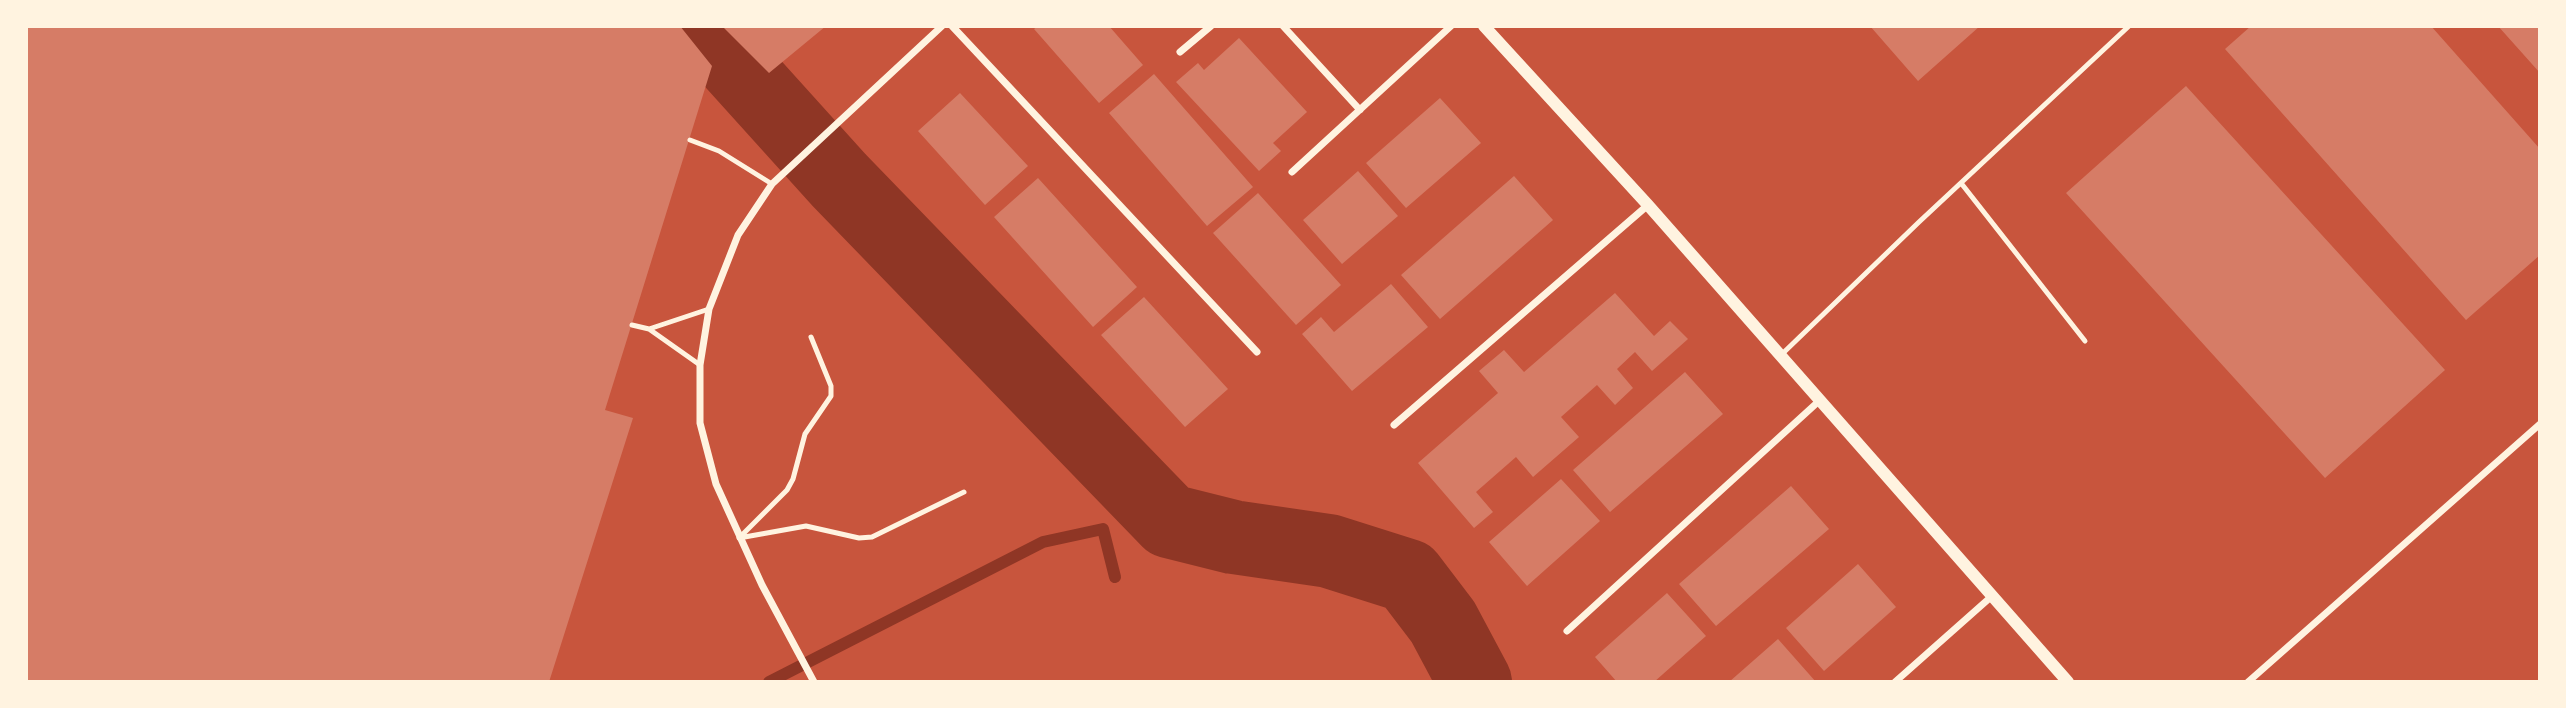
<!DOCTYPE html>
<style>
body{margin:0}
#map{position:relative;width:2566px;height:708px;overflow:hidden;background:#c8553d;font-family:Commissioner,sans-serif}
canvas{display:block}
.frame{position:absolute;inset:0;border:28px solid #fff3e0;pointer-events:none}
</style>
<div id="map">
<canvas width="2566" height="708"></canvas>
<div class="frame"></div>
</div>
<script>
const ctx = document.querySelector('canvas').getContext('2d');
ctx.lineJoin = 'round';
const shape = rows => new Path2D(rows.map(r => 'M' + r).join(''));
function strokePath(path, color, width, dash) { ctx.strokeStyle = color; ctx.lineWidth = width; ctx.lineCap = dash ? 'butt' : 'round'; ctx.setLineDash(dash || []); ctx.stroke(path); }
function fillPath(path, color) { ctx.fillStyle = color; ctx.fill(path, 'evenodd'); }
strokePath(shape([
 [769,682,1043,542,1103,529,1115,577]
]), '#8f3625', 12);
strokePath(shape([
 [700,26,839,180,1169,521,1233,537,1329,551,1408,576,1443,622,1475,682]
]), '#8f3625', 74);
fillPath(shape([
 [26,26,680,26,712,66,605,410,633,418,549,682,26,682],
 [722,26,826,26,769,73],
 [1038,26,1109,26,1143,65,1099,103,1034,29],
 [1870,26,1980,26,1918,81],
 [2251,26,2431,26,2540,149,2540,255,2466,320,2225,49],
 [2498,26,2540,26,2540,73],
 [1239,38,1307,112,1273,143,1281,151,1259,171,1176,82,1198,63,1204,70],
 [1154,74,1253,187,1207,226,1109,113],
 [2186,86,2445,370,2325,478,2066,193],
 [960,93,1028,166,985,205,918,131],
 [1440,98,1481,143,1406,208,1366,163],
 [1358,171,1398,216,1342,264,1303,220],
 [1514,176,1553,220,1440,319,1401,275],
 [1038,178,1137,287,1093,327,994,217],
 [1258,193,1341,285,1296,325,1213,233],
 [1391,284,1428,327,1352,391,1302,334,1321,317,1334,332],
 [1615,293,1654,336,1670,321,1688,339,1652,371,1635,352,1617,369,1633,388,1615,405,1597,385,1561,417,1579,437,1533,477,1516,457,1476,492,1493,512,1474,528,1418,463,1498,393,1479,371,1504,350,1524,372],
 [1144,297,1228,389,1185,427,1101,335],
 [1685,372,1723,414,1610,512,1573,470],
 [1561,479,1600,521,1527,586,1489,542],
 [1791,486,1829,529,1716,626,1679,584],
 [1858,564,1896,607,1824,671,1786,628],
 [1667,593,1706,636,1654,682,1617,682,1595,657],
 [1778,639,1816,682,1729,682]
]), '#d67c66');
strokePath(shape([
 [690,140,719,151,772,184],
 [1961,183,2085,341],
 [632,325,649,329,700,365],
 [649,329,709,309],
 [1780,356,1919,222,2129,26],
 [739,538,806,526,859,538,872,537,964,492],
 [739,538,787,490,793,479,805,434,831,396,831,386,811,337]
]), '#fff3e0', 5);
strokePath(shape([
 [952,26,1257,352],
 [1283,26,1360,110],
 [1180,52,1211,26],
 [1292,172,1451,26],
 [1394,425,1648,205],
 [1567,631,1819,401],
 [814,682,762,585,716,484,700,423,700,365,709,309,738,235,772,184,942,26],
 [1895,682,1992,596],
 [2248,682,2540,424]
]), '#fff3e0', 7);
strokePath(shape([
 [1484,26,1648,205,2068,682]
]), '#fff3e0', 12);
</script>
